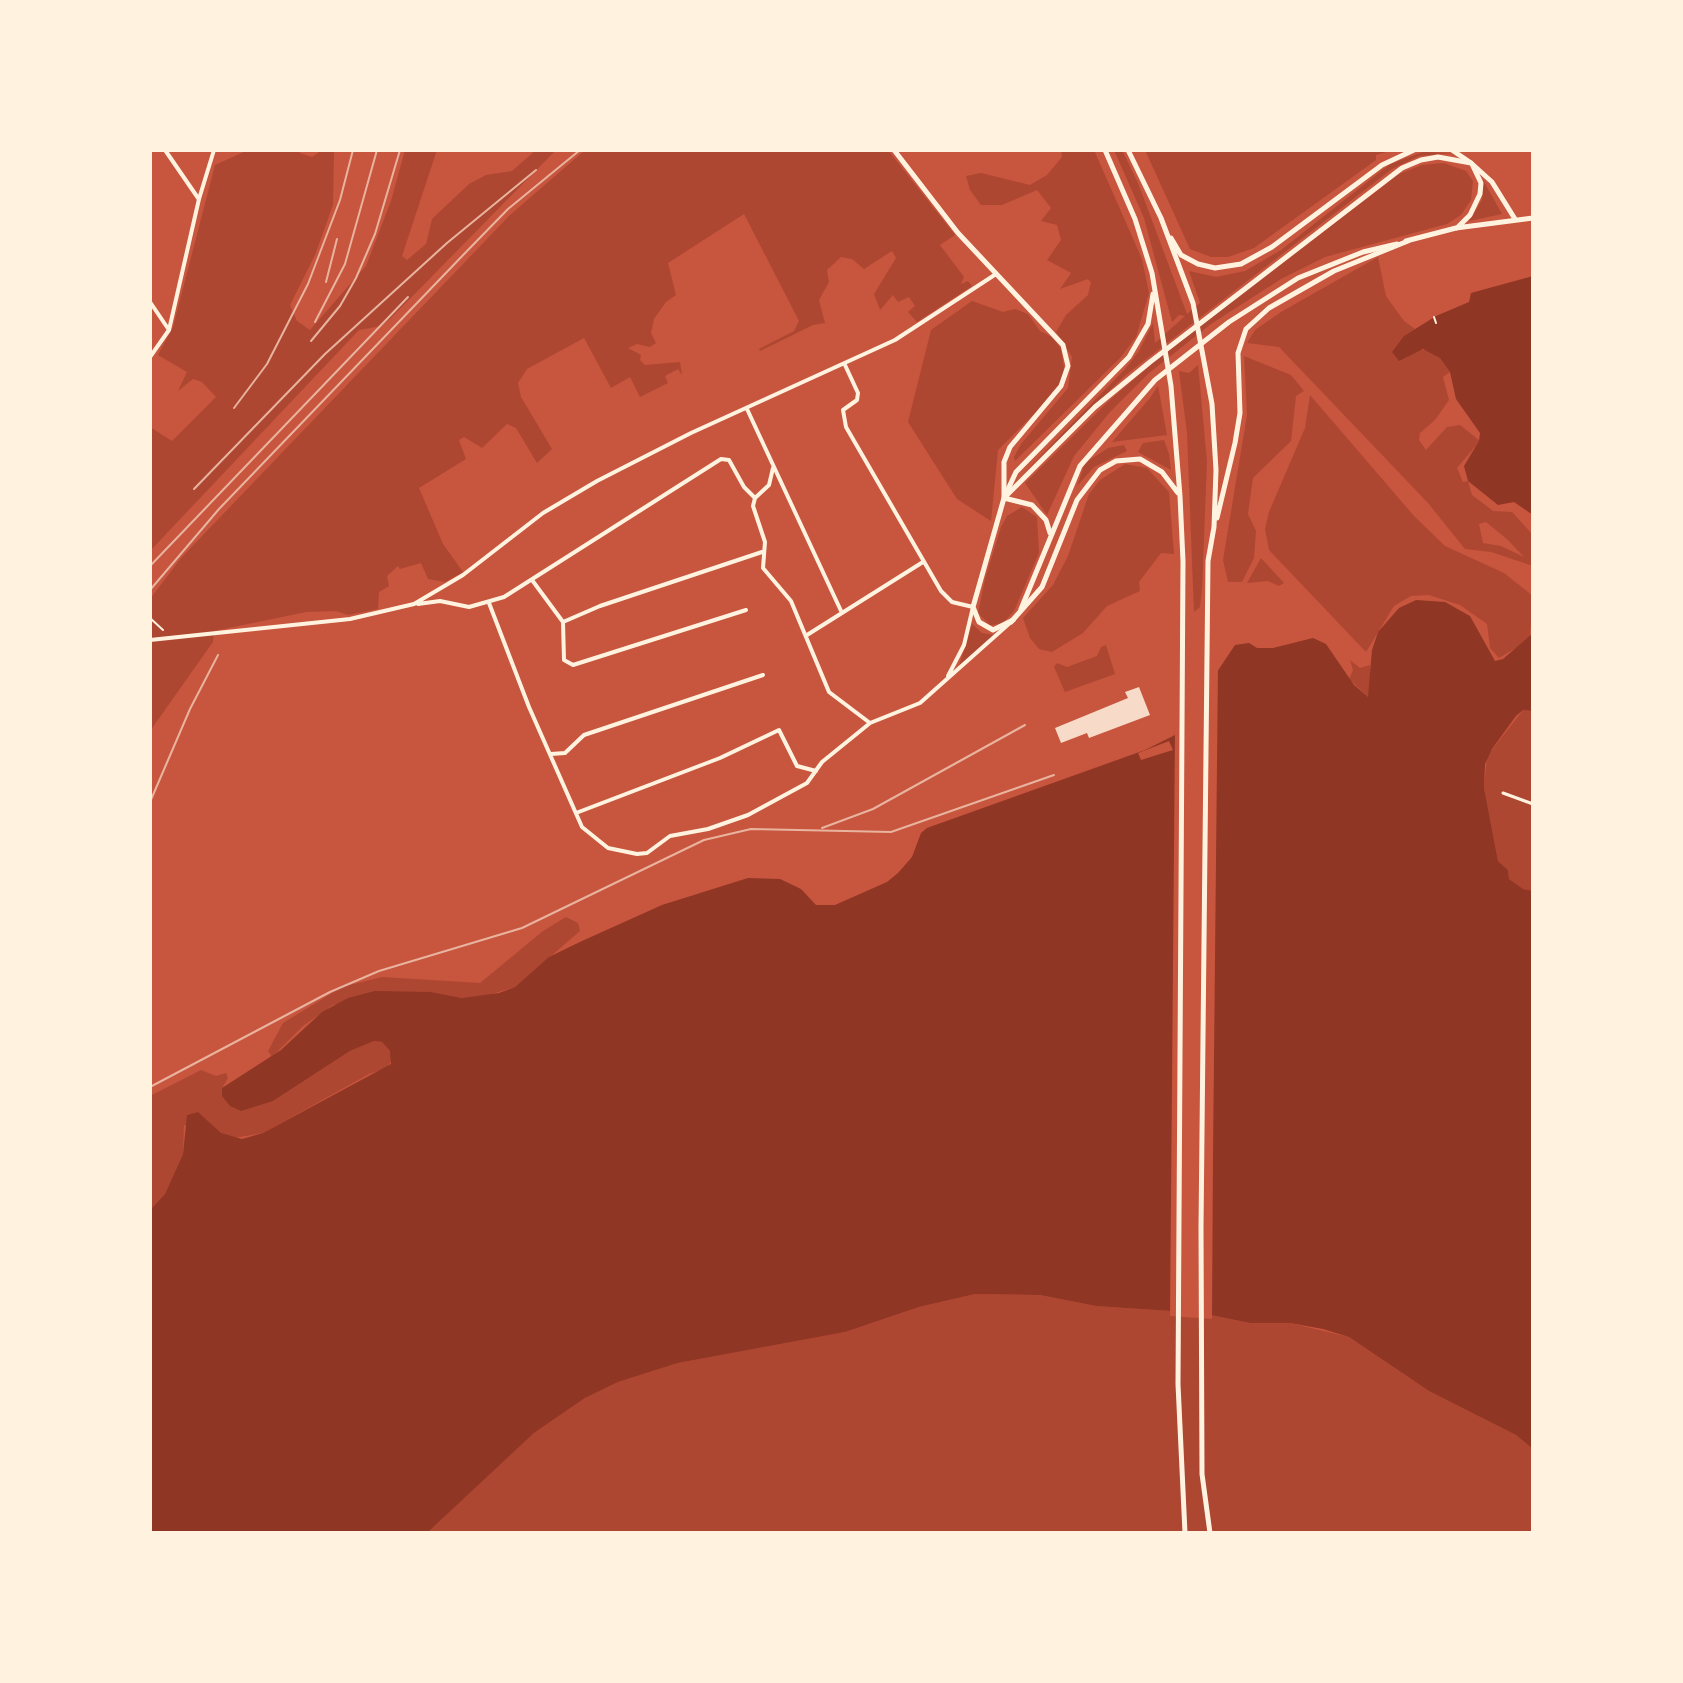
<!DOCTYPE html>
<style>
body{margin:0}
#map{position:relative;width:1683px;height:1683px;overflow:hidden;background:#c8553d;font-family:"Golos Text",sans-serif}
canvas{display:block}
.frame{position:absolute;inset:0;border:152px solid #fff3e0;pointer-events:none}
</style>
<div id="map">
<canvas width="1683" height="1683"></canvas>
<div class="frame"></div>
</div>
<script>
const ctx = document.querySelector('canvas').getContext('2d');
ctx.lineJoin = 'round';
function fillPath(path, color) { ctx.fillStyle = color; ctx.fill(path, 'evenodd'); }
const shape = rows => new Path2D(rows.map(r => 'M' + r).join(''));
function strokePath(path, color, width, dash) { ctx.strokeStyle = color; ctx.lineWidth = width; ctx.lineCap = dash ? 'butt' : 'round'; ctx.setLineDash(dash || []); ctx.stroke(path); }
fillPath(shape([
 [248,150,300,150,300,153,312,157,322,150,334,150,333,205,315,255,290,305,297,321,310,330,366,266,391,201,405,150,437,150,402,256,407,260,426,244,432,219,469,184,486,175,512,171,536,150,556,150,391,318,381,326,359,330,150,551,150,427,172,441,216,397,202,382,193,379,178,391,187,372,158,355,173,327,215,165],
 [585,150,888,150,955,235,940,245,964,277,961,284,968,281,972,286,917,322,908,312,915,306,909,297,898,302,893,295,880,310,874,294,896,258,892,251,864,269,852,259,841,257,827,270,829,282,819,300,825,323,813,325,760,351,759,349,794,331,799,321,744,214,668,263,676,295,666,302,654,319,651,333,656,343,650,347,637,344,628,348,641,355,640,360,645,365,680,362,682,375,678,369,665,376,668,383,640,397,630,377,611,388,584,338,527,369,518,383,521,397,552,449,537,463,516,428,507,424,482,448,464,437,459,440,466,459,419,488,443,544,463,572,445,582,428,579,421,563,400,569,398,566,387,576,389,586,379,592,378,609,348,615,336,611,306,612,214,631,213,642,150,731,150,599,181,558,510,215],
 [1061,150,1094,150,1142,259,1149,293,1136,337,1120,358,1015,461,1014,457,1021,444,1068,388,1072,357,1056,332,1066,315,1088,295,1091,282,1088,279,1060,289,1071,273,1047,260,1061,240,1057,225,1041,221,1051,208,1037,190,1002,205,981,205,970,190,966,176,981,173,1030,185,1047,175,1062,157],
 [1114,150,1122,150,1138,183,1187,314,1200,303,1189,271,1216,277,1245,271,1281,250,1390,164,1423,152,1451,153,1419,156,1392,169,1127,374,1022,475,1125,369,1139,351,1153,323,1155,343,1185,316,1179,315,1172,322,1144,218],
 [1145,150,1393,150,1376,155,1376,160,1254,248,1228,257,1211,257,1190,249],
 [1444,163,1466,171,1473,181,1471,200,1461,215,1447,224,1325,257,1281,279,1211,324,1149,373,1110,412,1074,456,1047,515,1025,483,1111,399,1169,349,1399,174,1422,165],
 [1483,180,1502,214,1469,221,1482,200],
 [1378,257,1386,296,1404,321,1415,329,1404,336,1405,358,1417,350,1428,350,1440,358,1450,372,1443,377,1449,400,1435,420,1420,433,1419,440,1426,450,1447,427,1460,425,1480,441,1457,468,1463,482,1468,481,1472,495,1493,511,1512,512,1533,535,1533,566,1491,552,1465,549,1428,503,1279,347,1247,343,1255,330,1281,312],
 [1486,522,1508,540,1524,557,1501,546,1483,543,1479,524],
 [972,301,1003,312,1015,309,1028,314,1040,331,1052,337,1061,349,1064,368,1060,384,1047,401,998,450,991,521,957,499,908,422,931,330],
 [1244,356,1291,375,1304,391,1296,396,1291,441,1253,478,1248,514,1256,531,1254,558,1242,582,1228,582,1223,560,1247,415],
 [1198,365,1207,461,1202,589,1200,607,1194,612,1187,433,1179,371,1189,373],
 [1158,386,1167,435,1112,442,1150,398],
 [1310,395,1414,516,1445,546,1504,573,1533,596,1530,636,1519,646,1499,658,1490,648,1487,624,1460,605,1429,595,1411,596,1394,606,1366,652,1269,550,1265,529,1269,512,1305,428],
 [1164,440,1169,454,1171,470,1138,452,1143,443],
 [1124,445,1127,451,1094,467,1077,486,1085,463,1108,448],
 [1125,464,1147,468,1169,492,1174,554,1161,553,1139,582,1140,591,1107,606,1083,633,1052,652,1039,649,1030,638,1023,618,1053,585,1068,556,1089,494,1100,480],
 [1022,507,1037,517,1039,553,1014,611,1002,624,990,625,978,613,985,579,1001,527,1007,516],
 [1261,558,1284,583,1279,586,1268,581,1247,583],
 [972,624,982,633,994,635,959,666],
 [1106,645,1115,674,1065,692,1054,667,1057,663,1067,667,1097,656,1101,647],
 [1350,660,1360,668,1370,665,1371,688,1368,697,1349,679,1353,670],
 [1523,710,1533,711,1533,891,1523,889,1509,879,1508,870,1498,861,1484,788,1487,756],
 [566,917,578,923,580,931,515,987,482,997,462,998,431,992,333,1005,303,1026,272,1057,268,1051,283,1023,342,987,382,977,480,983,543,931],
 [374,1041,382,1042,390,1051,393,1058,387,1068,369,1074,263,1133,234,1138,184,1125,183,1154,165,1194,150,1210,150,1096,201,1070,216,1076,226,1073,228,1078,222,1088,273,1101,350,1051],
 [975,1294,1040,1295,1096,1306,1201,1313,1250,1323,1290,1323,1349,1337,1429,1391,1516,1435,1533,1449,1533,1533,427,1533,534,1433,585,1398,618,1382,678,1363,845,1332,919,1307]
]), '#ae4732');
fillPath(shape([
 [1533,276,1533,515,1514,502,1498,505,1468,481,1464,466,1479,441,1480,433,1456,399,1450,372,1440,358,1423,349,1399,361,1392,352,1404,336,1436,316,1469,302,1471,293],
 [1416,600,1445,602,1470,616,1495,661,1503,659,1533,633,1533,711,1523,710,1516,716,1492,749,1485,764,1484,788,1498,861,1508,870,1509,879,1523,889,1533,891,1533,1449,1516,1435,1429,1391,1349,1337,1323,1329,1290,1323,1250,1323,1201,1313,1096,1306,1040,1295,975,1294,919,1307,845,1332,678,1363,618,1382,585,1398,534,1433,427,1533,150,1533,150,1210,165,1194,183,1154,187,1115,198,1112,221,1133,242,1139,263,1133,391,1064,390,1051,382,1042,374,1041,350,1051,273,1101,241,1111,230,1106,222,1096,222,1088,281,1050,322,1012,348,998,375,991,431,992,462,998,499,993,515,987,549,957,582,941,662,905,748,878,780,879,801,889,816,905,835,905,887,882,898,873,912,857,921,833,927,828,1145,750,1175,735,1235,645,1249,643,1257,648,1273,648,1313,638,1326,644,1354,685,1368,697,1372,650,1378,632,1399,608]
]), '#8f3625');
fillPath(shape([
 [1218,665,1213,1156,1212,1319,1170,1316,1175,729],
 [1169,741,1173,750,1141,760,1138,753]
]), '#c8553d');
fillPath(shape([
 [1139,687,1150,715,1089,738,1087,733,1061,743,1055,728,1128,698,1125,692]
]), '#f7dbc8');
strokePath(shape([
 [1434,317,1436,323],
 [150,618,163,630]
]), '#fff3e0', 2);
strokePath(shape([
 [1503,793,1533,804]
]), '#fff3e0', 3);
strokePath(shape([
 [165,150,198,198],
 [150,302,169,330],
 [150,357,169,330,199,199,214,150],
 [845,365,858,393,857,400,843,410,846,427,941,591,952,602,973,607,964,645,948,676],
 [747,409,842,613],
 [755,498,753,506,765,542,763,568,791,601,829,692,870,723],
 [532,580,563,622,600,606,762,552],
 [489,603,529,707,582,827,608,848,637,854,647,853,670,836,708,829,748,815,807,783,822,762,859,732,870,723,920,703,1011,622],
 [418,604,440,601,469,607,504,597,721,459,729,460,744,487,755,498,769,485,773,468],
 [563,622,564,660,573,665,746,610],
 [807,635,923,562],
 [150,640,350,619,414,604,463,575,543,513,597,481,691,433,895,340,996,274],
 [551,754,565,753,584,735,763,675],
 [576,813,720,758,779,730,797,766,816,771]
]), '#fff3e0', 4);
strokePath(shape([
 [894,150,958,233,1063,345,1068,366,1061,386,1010,447,1004,462,1004,498,1032,505,1046,520,1050,533],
 [1457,228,1470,215,1480,194,1481,183,1472,164],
 [1406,241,1456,228,1533,218],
 [1021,609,1080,466,1155,380,1229,322,1298,278,1363,252,1397,244],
 [1013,620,993,630,979,622,973,607,1004,498,1095,407,1150,362,1402,168,1421,160,1438,157,1471,163,1492,182,1515,219]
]), '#fff3e0', 5);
strokePath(shape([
 [1105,150,1135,219,1152,273,1171,386,1180,496,1183,561,1178,1384,1185,1533],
 [1128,150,1161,218,1193,303,1212,404,1216,470,1214,527,1208,561,1201,1227,1202,1474,1210,1533],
 [1452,150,1471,163],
 [1171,238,1181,255,1198,264,1215,268,1241,264,1272,247,1382,165,1414,150],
 [1004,498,1016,472,1129,357,1148,324,1153,294],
 [1217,518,1235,443,1240,413,1238,353,1246,329,1269,308,1334,271,1408,241],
 [1011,622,1042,587,1077,500,1100,470,1116,461,1140,459,1162,472,1178,493]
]), '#fff3e0', 5);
strokePath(shape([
 [326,282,337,239],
 [315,322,345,264,377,150],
 [311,341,340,306,356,278,375,234,400,150],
 [234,408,267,364,308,284,340,200,353,150],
 [194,489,325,354,447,243,536,170],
 [150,566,408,297],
 [150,590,219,509,467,251,508,209,580,150],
 [150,802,190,709,218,655],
 [822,828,873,809,1025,725],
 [150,1087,330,992,379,971,522,928,704,840,751,829,891,832,1054,775]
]), '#e9b49f', 2);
</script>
